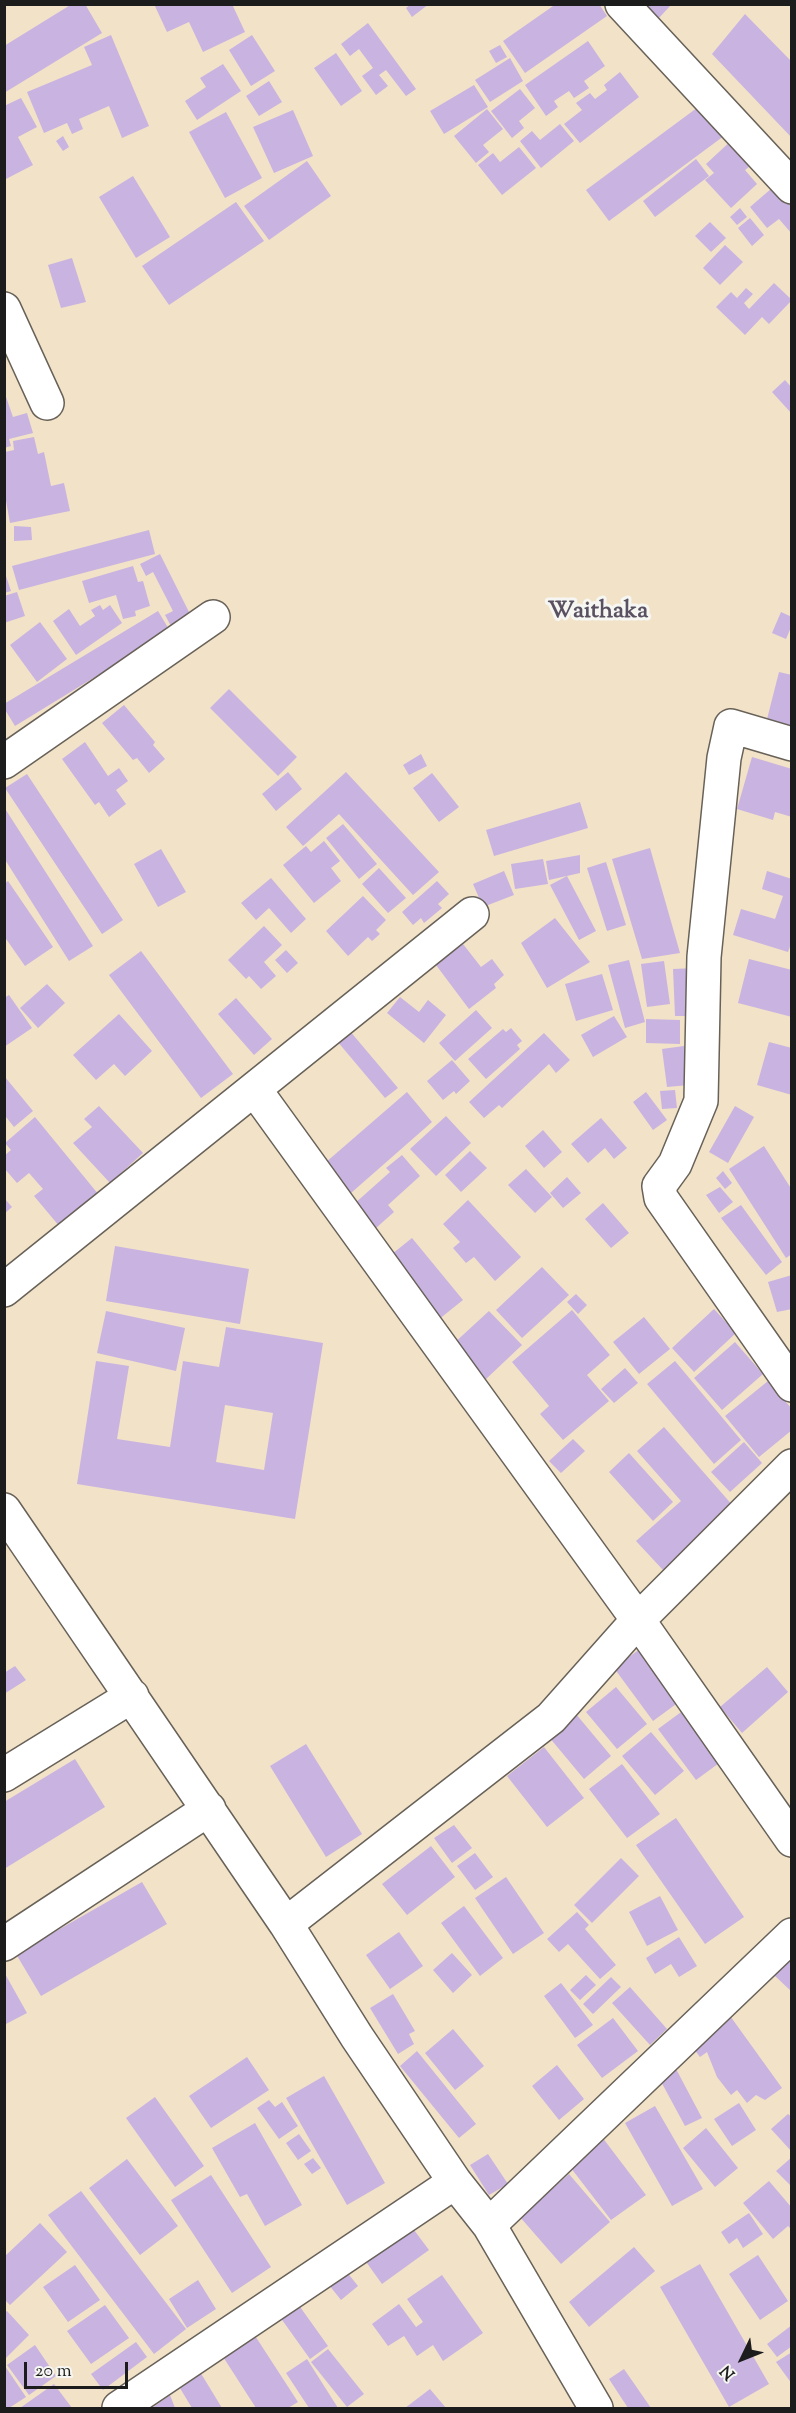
<!DOCTYPE html>
<style>
body{margin:0}
#map{position:relative;width:796px;height:2413px;overflow:hidden;background:#f2e2c8;font-family:"Sorts Mill Goudy",serif}
canvas{display:block}
.frame{position:absolute;inset:0;border:6px solid #1c1c1c;pointer-events:none}
.north{position:absolute;left:712px;top:2329px;width:60px;height:60px;-webkit-text-stroke:4px #f6f6f2;paint-order:stroke;rotate:227deg;font-size:16px;font-weight:700;line-height:24px;text-align:center;color:#1c1c1c}
.north::after{content:'';display:block;margin:auto;width:21px;height:27px;background:#1c1c1c;clip-path:polygon(50% 0,100% 100%,50% 72%,0 100%)}
.scale{position:absolute;left:24px;top:2362px;width:104px;height:27px;box-sizing:border-box;border:3px solid #1c1c1c;border-top:0;padding-left:8px;font-size:18px;line-height:21px;white-space:nowrap;color:#1c1c1c;-webkit-text-stroke:4px #f6f6f2;paint-order:stroke}
</style>
<div id="map">
<canvas width="796" height="2413"></canvas>
<div class="frame"></div>
<div class="north">N</div>
<div class="scale">20 m</div>
</div>
<script>
const ctx = document.querySelector('canvas').getContext('2d');
ctx.lineJoin = 'round';
function fillPath(path, color) { ctx.fillStyle = color; ctx.fill(path, 'evenodd'); }
const shape = rows => new Path2D(rows.map(r => 'M' + r).join(''));
function strokePath(path, color, width, dash) { ctx.strokeStyle = color; ctx.lineWidth = width; ctx.lineCap = dash ? 'butt' : 'round'; ctx.setLineDash(dash || []); ctx.stroke(path); }
function drawText(font, color, halo, rows, align = 'center') {
  ctx.font = font + ' "Sorts Mill Goudy",serif'; ctx.lineWidth = 6; ctx.setLineDash([]); ctx.textBaseline = 'middle'; ctx.strokeStyle = halo; ctx.fillStyle = color; for (const [text, x, y, turn = 0] of rows) {
    ctx.save(); ctx.translate(x, y); ctx.rotate((+turn || 0) * Math.PI / 180); ctx.textAlign = isNaN(turn) ? turn : align; if (halo) ctx.strokeText(text, 0, 0); ctx.fillText(text, 0, 0); ctx.restore();
  }
}
fillPath(shape([
 [72,4,85,4,102,33,4,93,4,46],
 [154,4,232,4,245,32,203,52,189,22,167,32],
 [411,4,429,4,412,17,406,8],
 [556,4,599,4,607,16,525,73,503,41],
 [642,4,672,4,657,20],
 [745,14,792,62,792,138,712,54],
 [368,23,416,89,406,96,386,70,379,75,388,86,376,95,362,76,373,68,359,49,350,56,341,44],
 [111,35,149,126,122,138,109,106,79,119,83,129,72,134,67,123,44,133,27,92,92,65,84,47],
 [252,35,275,71,251,86,229,50],
 [588,41,605,66,584,81,589,88,574,98,569,91,554,101,558,107,546,116,525,85],
 [500,45,507,57,496,63,489,51],
 [336,53,362,91,341,106,314,68],
 [510,58,523,81,490,102,475,80],
 [223,64,241,91,197,120,185,101,206,87,200,78],
 [620,72,639,97,580,143,564,124,582,110,576,103,590,93,595,99,607,90,604,85],
 [269,81,282,102,259,116,246,96],
 [474,85,488,107,444,134,430,111],
 [520,89,535,108,519,121,524,128,512,138,491,111],
 [21,98,37,127,18,137,33,165,4,180,4,106],
 [709,99,732,130,609,221,586,190],
 [487,109,503,129,483,145,489,152,476,163,454,136],
 [293,110,313,156,274,173,253,127],
 [226,112,262,178,225,198,189,132],
 [560,124,574,141,541,168,520,141,532,131,540,140],
 [63,136,69,147,63,151,56,141],
 [733,139,754,163,745,170,757,184,731,208,705,180,714,173,706,164],
 [519,147,536,168,502,195,478,165,493,153,500,162],
 [696,159,709,176,655,217,643,201],
 [307,161,331,196,269,240,244,206],
 [133,176,170,237,136,258,99,197],
 [779,182,792,197,792,234,779,219,767,228,750,207],
 [236,202,264,241,169,305,142,266],
 [740,208,747,217,737,225,730,217],
 [750,218,764,235,752,246,738,228],
 [710,222,726,238,711,252,695,236],
 [725,245,743,262,720,285,703,268],
 [72,258,86,302,61,308,48,265],
 [774,283,792,300,769,324,762,317,745,335,716,307,731,292,737,298,746,288,753,294,744,303,749,309],
 [785,380,792,388,792,414,772,392],
 [4,391,13,417,27,413,33,433,9,439,11,446,4,448],
 [34,437,38,454,44,452,51,486,64,483,70,511,10,523,5,495,5,452,14,450,13,441],
 [14,526,31,527,32,540,14,541],
 [149,530,155,554,19,590,12,566],
 [160,554,192,618,172,628,165,615,173,611,153,572,146,576,140,564],
 [133,566,138,582,143,581,150,606,135,611,136,616,123,619,116,595,89,603,82,581],
 [4,570,11,591,4,593],
 [17,592,25,616,4,623,4,596],
 [100,605,103,610,110,605,122,623,76,655,53,621,69,609,80,626,95,616,91,610],
 [158,611,170,631,15,726,4,708,4,704],
 [781,612,792,617,792,625,786,639,772,633],
 [40,622,67,659,37,682,10,645],
 [779,672,792,675,792,730,766,723],
 [229,689,297,757,278,776,210,708],
 [124,705,155,742,153,745,165,759,149,773,137,758,133,760,102,723],
 [85,742,108,776,119,768,128,781,116,790,126,804,109,817,99,802,95,805,62,759],
 [421,754,427,766,409,775,403,765],
 [752,757,792,769,792,817,775,812,773,820,737,809],
 [288,772,302,789,276,811,262,794],
 [346,772,439,872,413,895,339,814,303,846,286,827],
 [432,773,459,807,439,822,413,788],
 [27,774,123,920,102,934,5,788],
 [580,802,588,828,494,856,486,830],
 [4,807,93,946,69,961,4,858],
 [343,824,377,864,359,879,326,838],
 [324,841,340,861,331,868,341,881,314,903,283,865,306,846,311,852],
 [650,848,680,953,642,959,612,859],
 [161,849,186,892,158,907,134,864],
 [580,855,580,873,549,880,546,861],
 [543,859,548,884,515,889,511,864],
 [606,862,626,925,607,931,587,868],
 [379,868,406,898,388,913,362,884],
 [504,871,514,895,483,907,473,884],
 [767,871,792,879,792,941,788,952,733,935,741,909,775,919,783,896,762,889],
 [567,876,596,931,579,940,550,885],
 [271,878,306,919,291,933,269,908,256,920,241,903],
 [8,881,53,947,25,966,4,936,4,884],
 [437,881,449,894,438,904,442,908,424,923,421,918,413,925,402,912],
 [363,896,386,920,376,930,380,934,372,941,368,937,348,956,326,931],
 [555,918,590,962,547,988,521,943],
 [264,926,282,945,264,962,276,976,261,989,249,976,246,979,228,960],
 [463,944,481,967,492,959,504,975,494,984,496,988,469,1009,436,965],
 [286,950,298,963,287,973,275,960],
 [141,951,233,1074,201,1098,109,975],
 [749,959,792,970,792,1017,738,1003],
 [629,960,645,1022,625,1028,608,965],
 [664,961,670,1004,647,1007,641,964],
 [695,968,697,1016,675,1016,673,969],
 [602,974,613,1010,576,1021,565,984],
 [47,984,65,1003,38,1028,20,1008],
 [9,995,32,1028,4,1047,4,998],
 [400,997,419,1012,428,1000,446,1015,424,1043,387,1013],
 [236,998,272,1039,254,1055,218,1014],
 [476,1010,492,1028,455,1061,439,1043],
 [119,1014,152,1051,125,1076,114,1064,96,1080,73,1055],
 [614,1016,627,1037,593,1057,581,1035],
 [646,1019,680,1020,680,1044,646,1043],
 [511,1028,522,1041,517,1045,520,1049,486,1079,468,1059,503,1029,506,1032],
 [349,1030,398,1088,385,1098,337,1041],
 [544,1033,570,1060,556,1073,549,1064,502,1108,499,1105,484,1118,469,1102],
 [769,1042,792,1048,792,1095,757,1085],
 [684,1046,689,1085,667,1087,662,1049],
 [452,1060,470,1081,456,1094,454,1091,443,1100,427,1081],
 [5,1077,33,1111,14,1127,6,1117,5,1119],
 [675,1090,677,1108,662,1109,660,1091],
 [407,1092,432,1122,351,1193,325,1163],
 [646,1092,667,1120,653,1130,633,1102],
 [99,1106,143,1153,110,1183,73,1143,92,1127,84,1119],
 [735,1106,754,1117,728,1163,709,1152],
 [446,1116,471,1143,436,1176,410,1149],
 [35,1117,99,1195,60,1227,34,1196,43,1189,29,1173,17,1183,4,1168,4,1156,11,1150,5,1143],
 [601,1118,627,1148,614,1159,605,1148,588,1163,571,1144],
 [543,1130,562,1152,544,1168,525,1146],
 [764,1146,792,1190,792,1254,786,1258,729,1169],
 [470,1151,487,1168,461,1192,445,1175],
 [402,1155,420,1176,388,1205,394,1212,376,1228,354,1204,390,1172,386,1168],
 [526,1169,552,1197,535,1213,508,1185],
 [723,1171,732,1183,725,1189,716,1178],
 [567,1177,581,1193,563,1208,550,1193],
 [720,1187,733,1202,719,1213,706,1195],
 [4,1198,12,1207,4,1214],
 [468,1200,521,1257,495,1281,474,1257,466,1263,453,1248,460,1242,443,1224],
 [603,1203,629,1233,611,1248,585,1219],
 [741,1205,782,1262,766,1275,721,1218],
 [412,1238,463,1300,438,1320,387,1258],
 [115,1246,249,1269,240,1324,106,1301],
 [542,1267,569,1295,522,1338,496,1310],
 [792,1275,792,1309,777,1312,768,1282],
 [576,1294,587,1305,578,1314,567,1302],
 [714,1309,736,1333,694,1372,672,1348],
 [572,1310,610,1355,587,1375,609,1401,563,1440,540,1414,549,1406,512,1362],
 [106,1311,185,1328,176,1371,97,1353],
 [489,1311,522,1345,485,1380,452,1345],
 [644,1317,670,1349,639,1374,613,1342],
 [226,1327,323,1343,295,1519,77,1484,96,1361,129,1366,117,1439,170,1447,183,1361,219,1367],
 [225,1405,273,1413,264,1470,216,1462],
 [735,1342,763,1374,722,1410,694,1378],
 [675,1361,741,1440,714,1464,647,1384],
 [625,1368,638,1383,614,1403,601,1389],
 [768,1381,792,1409,792,1430,759,1457,725,1416],
 [664,1427,734,1507,663,1570,636,1541,681,1501,637,1451],
 [573,1439,585,1451,561,1473,549,1461],
 [744,1442,762,1463,730,1492,711,1472],
 [629,1453,673,1502,653,1521,609,1472],
 [644,1646,683,1699,653,1721,614,1668],
 [15,1666,26,1680,4,1694,4,1673],
 [767,1667,788,1692,742,1733,720,1707],
 [616,1687,647,1724,617,1749,586,1712],
 [688,1707,726,1758,696,1780,658,1729],
 [576,1714,611,1756,584,1779,549,1737],
 [651,1732,684,1771,655,1795,622,1756],
 [306,1744,362,1834,326,1857,270,1766],
 [544,1747,584,1798,547,1827,507,1776],
 [75,1759,105,1807,4,1869,4,1802],
 [622,1764,660,1814,627,1838,589,1789],
 [676,1818,744,1917,705,1944,636,1845],
 [454,1825,472,1848,452,1863,434,1838],
 [431,1846,455,1877,407,1915,382,1884],
 [475,1853,493,1877,475,1890,457,1866],
 [621,1858,639,1876,592,1923,574,1905],
 [506,1877,544,1933,513,1954,475,1898],
 [142,1882,167,1924,41,1996,16,1954],
 [660,1896,678,1930,647,1946,629,1912],
 [464,1906,503,1958,480,1976,441,1923],
 [577,1912,589,1925,585,1929,616,1965,600,1979,568,1944,559,1952,547,1939],
 [399,1932,423,1966,390,1989,366,1955],
 [679,1937,697,1966,679,1977,671,1964,655,1974,646,1958],
 [452,1953,472,1975,453,1993,433,1970],
 [792,1958,792,1992,774,1975],
 [4,1972,27,2013,4,2025],
 [586,1975,596,1985,580,2000,570,1990],
 [611,1977,621,1987,593,2014,583,2004],
 [561,1983,593,2025,575,2038,544,1996],
 [630,1987,667,2029,650,2045,612,2003],
 [393,1994,415,2031,409,2034,414,2044,398,2054,370,2008],
 [728,2013,782,2088,765,2100,756,2095,747,2103,737,2090,731,2095,717,2077,707,2052,700,2057,688,2041],
 [613,2018,638,2051,602,2078,577,2045],
 [453,2029,484,2066,455,2090,425,2053],
 [417,2051,476,2124,459,2138,400,2066],
 [247,2057,269,2090,211,2128,189,2096],
 [557,2065,584,2099,559,2120,532,2086],
 [675,2067,702,2118,685,2126,658,2076],
 [324,2076,385,2183,347,2205,286,2098],
 [155,2097,204,2166,175,2187,126,2118],
 [269,2100,275,2107,282,2102,298,2126,279,2139,257,2108],
 [739,2103,756,2130,732,2146,714,2119],
 [655,2106,703,2189,672,2206,625,2123],
 [788,2114,792,2117,792,2152,771,2129],
 [255,2123,302,2205,265,2226,247,2194,240,2197,212,2148],
 [706,2128,738,2168,715,2187,683,2148],
 [599,2133,646,2195,611,2220,564,2159],
 [299,2134,311,2151,298,2160,286,2143],
 [488,2154,508,2184,489,2195,470,2165],
 [792,2157,792,2187,776,2171],
 [313,2158,321,2168,312,2174,304,2164],
 [127,2159,178,2226,140,2255,89,2188],
 [569,2174,610,2222,561,2264,520,2217],
 [211,2175,271,2267,232,2293,171,2200],
 [769,2181,792,2208,792,2230,788,2226,773,2239,743,2203],
 [81,2191,186,2329,154,2354,48,2215],
 [749,2213,763,2234,743,2248,737,2238,729,2244,721,2232],
 [405,2218,429,2250,382,2284,359,2252],
 [40,2223,67,2252,10,2305,4,2299,4,2257],
 [634,2247,655,2271,589,2327,569,2302],
 [758,2255,788,2301,760,2320,729,2274],
 [700,2264,769,2384,729,2407,660,2287],
 [75,2265,100,2300,68,2322,43,2287],
 [342,2266,358,2286,341,2300,325,2280],
 [442,2275,483,2333,443,2361,433,2345,417,2356,404,2336,388,2346,372,2324,399,2304,416,2327,423,2322,407,2299],
 [198,2280,216,2309,187,2328,169,2299],
 [293,2297,328,2346,310,2359,275,2310],
 [105,2305,129,2338,91,2364,67,2331],
 [7,2311,29,2335,4,2360,4,2313],
 [792,2325,792,2346,777,2357,767,2344],
 [250,2328,298,2402,288,2408,256,2408,218,2349],
 [136,2342,147,2357,103,2390,91,2374],
 [35,2345,56,2376,29,2395,7,2365],
 [328,2349,364,2394,347,2407,311,2362],
 [792,2352,792,2384,776,2362],
 [307,2359,338,2408,309,2408,286,2373],
 [194,2362,222,2408,192,2408,172,2375],
 [5,2366,26,2397,9,2408,5,2408],
 [624,2369,651,2408,628,2408,609,2379],
 [54,2384,72,2408,20,2408],
 [430,2389,446,2408,405,2408],
 [170,2395,175,2408,152,2408]
]), '#c9b3e1');
const street = shape([
 [622,4,792,187],
 [4,309,47,403],
 [792,744,731,726,724,758,704,957,701,1101,675,1164,659,1186,661,1198,792,1385],
 [4,762,213,617],
 [255,1090,638,1620,792,1840],
 [4,1290,472,914],
 [4,1510,286,1924,357,2037,455,2182,489,2225,596,2408],
 [4,1775,132,1696],
 [286,1924,551,1718,638,1620,792,1466],
 [4,1944,209,1809],
 [489,2225,792,1935],
 [119,2408,455,2182]
]);
strokePath(street, '#676158', 36);
strokePath(street, '#fff', 33);
drawText('bold 24px', '#595161', '#f6f6f2', [
 ["Waithaka",598,613]
]);
</script>
